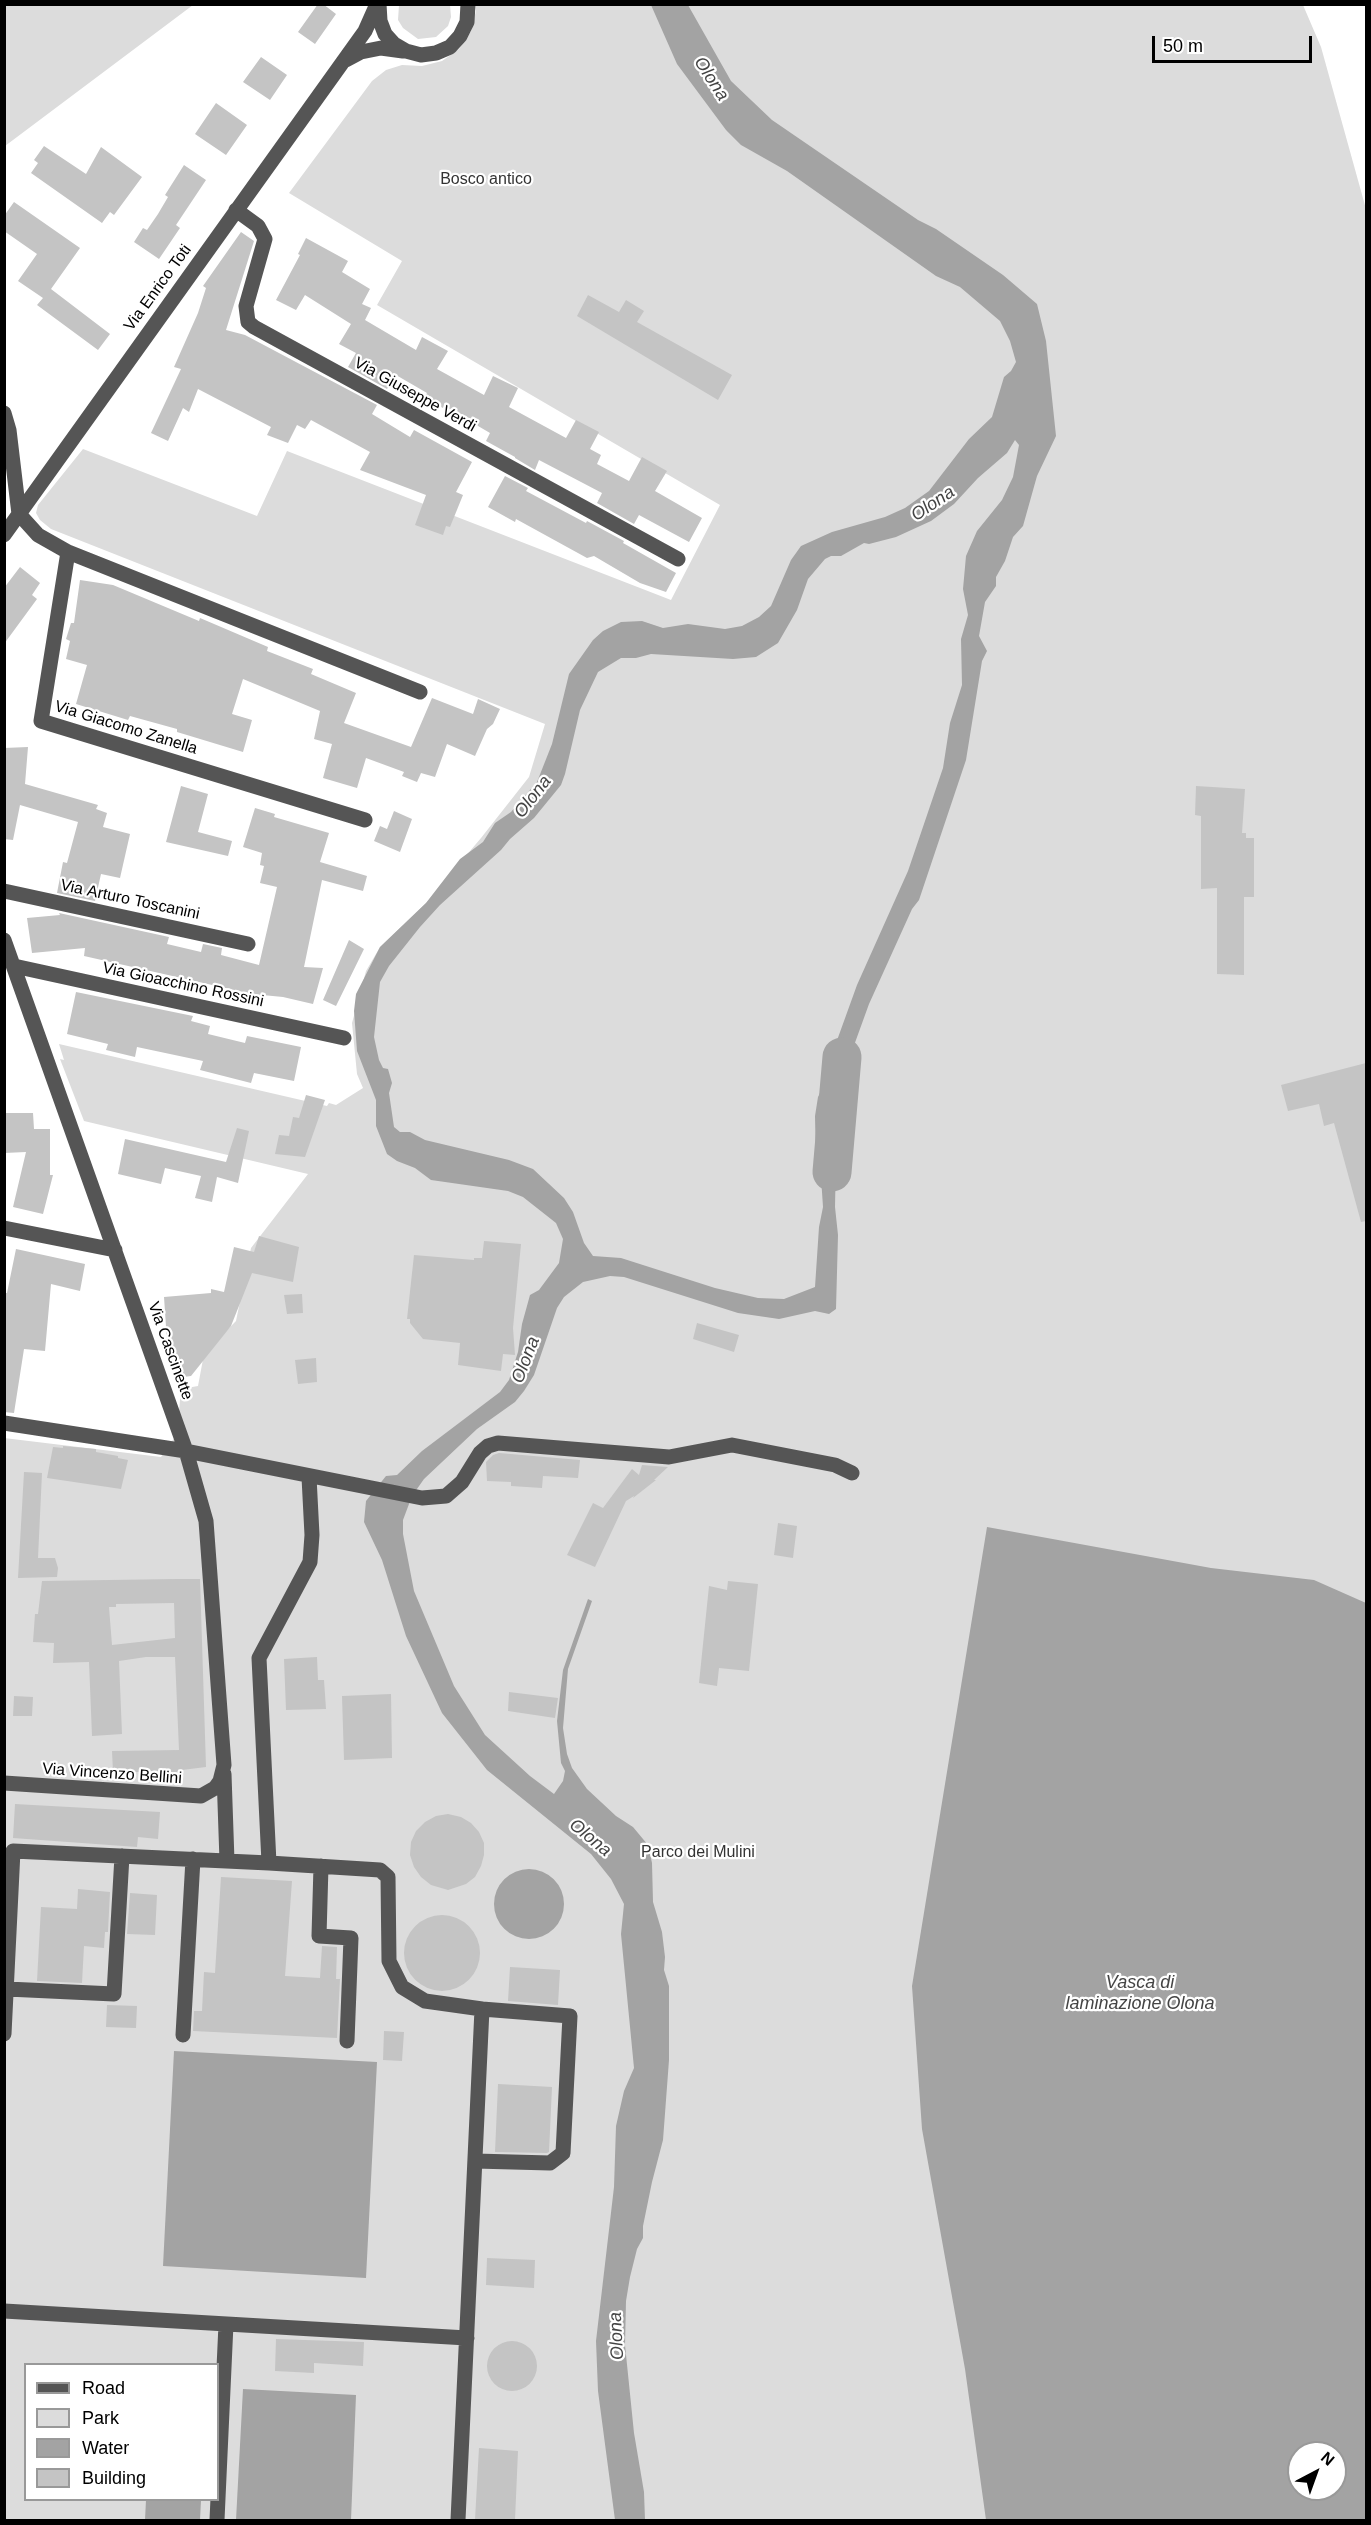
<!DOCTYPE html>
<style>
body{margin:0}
#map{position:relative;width:1371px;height:2525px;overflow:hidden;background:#fff;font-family:Helvetica,sans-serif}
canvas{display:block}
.frame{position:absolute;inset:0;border:6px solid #000;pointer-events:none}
.legend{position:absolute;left:24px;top:2363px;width:195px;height:138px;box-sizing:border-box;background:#fff;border:2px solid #999;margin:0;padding:8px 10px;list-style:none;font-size:18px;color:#000}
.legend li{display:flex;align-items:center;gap:12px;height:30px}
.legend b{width:30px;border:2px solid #999}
.north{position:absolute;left:1287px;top:2441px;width:60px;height:60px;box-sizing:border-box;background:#fff;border:2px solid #999;border-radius:50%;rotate:41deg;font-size:16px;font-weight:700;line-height:24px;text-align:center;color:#000}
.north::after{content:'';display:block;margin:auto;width:21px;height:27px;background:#000;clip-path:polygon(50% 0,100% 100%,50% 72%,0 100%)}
.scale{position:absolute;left:1152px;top:36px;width:160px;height:27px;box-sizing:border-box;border:3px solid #000;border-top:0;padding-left:8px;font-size:18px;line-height:21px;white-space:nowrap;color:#000;-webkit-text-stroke:4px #fff;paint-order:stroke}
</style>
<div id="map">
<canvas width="1371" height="2525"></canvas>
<div class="frame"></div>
<ul class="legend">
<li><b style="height:8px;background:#555"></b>Road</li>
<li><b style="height:16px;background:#dcdcdc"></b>Park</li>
<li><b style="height:16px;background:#a3a3a3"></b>Water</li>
<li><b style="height:16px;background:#c4c4c4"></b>Building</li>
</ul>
<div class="north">N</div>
<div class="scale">50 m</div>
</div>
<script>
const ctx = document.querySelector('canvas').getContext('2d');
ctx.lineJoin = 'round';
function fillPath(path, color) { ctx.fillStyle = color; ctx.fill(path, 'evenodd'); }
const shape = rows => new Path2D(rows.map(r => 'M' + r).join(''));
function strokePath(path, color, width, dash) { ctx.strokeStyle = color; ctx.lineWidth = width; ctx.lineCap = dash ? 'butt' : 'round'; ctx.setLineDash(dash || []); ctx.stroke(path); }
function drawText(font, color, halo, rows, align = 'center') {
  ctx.font = font + ' Helvetica,sans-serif'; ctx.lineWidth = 4.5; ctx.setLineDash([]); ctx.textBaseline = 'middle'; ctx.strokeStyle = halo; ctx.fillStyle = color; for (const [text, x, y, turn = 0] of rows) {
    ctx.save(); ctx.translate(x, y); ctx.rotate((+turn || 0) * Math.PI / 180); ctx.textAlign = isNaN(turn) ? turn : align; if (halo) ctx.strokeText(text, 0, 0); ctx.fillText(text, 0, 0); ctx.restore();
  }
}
fillPath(shape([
 [5,4,193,4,193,5,5,146],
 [399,5,450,5,451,17,448,26,436,37,418,39,403,28,398,20],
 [475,5,1303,5,1321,47,1366,209,1366,2520,5,2520,4,1438,161,1457,177,1434,181,1389,198,1386,204,1354,236,1321,251,1248,308,1174,84,1121,60,1059,64,1060,59,1044,327,1106,329,1103,336,1105,363,1088,357,1074,352,1023,366,971,380,947,426,903,481,838,529,777,545,724,51,529,40,520,36,513,38,505,83,449,257,516,287,451,671,600,720,505,377,305,402,261,289,193,372,81,386,70,402,65,422,66,442,61,459,49,471,31,476,11],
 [26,2364,218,2364,218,2500,26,2500],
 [1299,2453,1335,2453,1335,2489,1299,2489]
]), '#dcdcdc');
fillPath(shape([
 [651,5,688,5,731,81,772,120,918,220,936,229,1003,275,1037,304,1046,341,1056,436,1037,476,1023,526,1013,537,1005,561,996,577,996,586,985,602,979,636,987,651,982,661,966,760,919,900,912,909,869,1004,848,1062,837,1107,835,1207,838,1235,836,1309,829,1314,815,1311,779,1319,738,1313,624,1277,610,1276,583,1282,564,1297,557,1308,534,1375,524,1391,515,1402,477,1429,424,1479,412,1496,403,1520,403,1534,414,1591,454,1686,485,1735,530,1776,554,1794,563,1781,565,1771,561,1763,557,1721,563,1670,588,1599,592,1601,568,1669,563,1728,567,1754,572,1768,587,1789,616,1816,633,1827,648,1845,652,1863,653,1902,662,1932,665,1957,664,1970,669,1986,669,2060,663,2140,652,2182,643,2226,643,2238,637,2249,630,2277,626,2301,625,2345,634,2433,644,2492,645,2520,615,2520,598,2391,596,2341,614,2187,616,2126,624,2091,634,2068,621,1934,624,1904,611,1879,591,1854,487,1770,442,1713,406,1636,382,1560,364,1522,366,1501,386,1476,397,1475,422,1451,500,1392,509,1380,518,1352,522,1324,530,1295,539,1290,559,1263,563,1239,556,1223,523,1197,508,1191,431,1180,415,1168,397,1161,387,1154,376,1126,376,1100,357,1051,354,1011,356,994,380,947,426,903,460,859,483,842,495,823,511,812,537,782,552,744,569,674,593,640,603,631,621,622,642,621,663,628,688,624,725,629,742,626,759,617,771,606,791,560,801,546,832,532,885,517,905,508,929,491,969,439,992,417,1004,377,1011,371,1016,362,1010,341,1000,321,960,287,936,276,787,171,741,145,726,130,677,64],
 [1015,440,1019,445,1013,477,1002,500,977,531,966,556,963,589,968,615,961,639,962,685,950,723,943,768,908,871,857,985,831,1057,825,1083,818,1097,815,1116,816,1167,821,1177,823,1207,819,1227,815,1287,784,1299,758,1298,715,1288,621,1258,593,1256,584,1243,573,1212,564,1198,533,1169,509,1160,425,1140,410,1132,400,1132,394,1127,389,1093,392,1083,388,1069,383,1068,379,1060,374,1037,380,982,389,966,420,927,440,905,501,850,510,839,534,818,561,785,565,774,580,710,598,672,621,658,636,658,651,654,733,659,756,657,778,643,797,610,808,579,825,559,831,556,841,556,864,543,869,544,896,537,931,521,954,504,978,478,1007,453],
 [987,1527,1211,1568,1314,1580,1366,1603,1366,2520,986,2520,965,2369,922,2129,912,1986],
 [1299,2453,1335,2453,1335,2489,1299,2489],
 '494 1904a35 35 0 1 1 70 0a35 35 0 1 1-70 0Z',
 [174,2051,377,2062,366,2278,163,2266],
 [243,2389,356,2395,351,2520,236,2520],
 [146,2500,201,2500,200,2520,145,2520]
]), '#a3a3a3');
strokePath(shape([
 [832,1172,842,1057]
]), '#a3a3a3', 39);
fillPath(shape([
 [318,4,323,4,336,14,315,44,298,32],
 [261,57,287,75,270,100,243,82],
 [216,103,247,125,226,155,195,134],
 [44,146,86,174,101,147,142,177,114,215,110,212,102,223,31,173,38,163,34,160],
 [184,165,206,180,176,225,180,228,159,259,134,242,143,228,147,230,158,214,168,197,165,195],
 [14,202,80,248,51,289,110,334,98,350,37,305,43,298,18,281,37,254,4,231,4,216],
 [241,232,254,241,226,330,245,335,377,405,372,414,410,437,414,430,472,462,456,492,463,495,450,527,446,526,443,535,415,525,426,495,360,470,370,452,311,420,305,429,297,425,288,443,267,435,271,427,198,389,189,412,183,408,168,441,151,433,181,369,174,367,198,313,206,288,203,286],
 [306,238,348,261,342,272,370,289,362,304,371,308,365,320,416,350,422,337,448,351,437,369,484,395,493,376,518,388,509,407,566,438,576,420,599,432,590,449,601,455,597,464,629,481,642,457,667,471,655,491,702,518,689,542,639,515,634,524,597,503,602,493,539,460,535,470,515,458,515,457,486,441,490,433,444,406,443,408,424,398,427,393,396,375,387,389,348,367,356,353,339,344,351,324,305,295,296,310,276,300,300,255,298,254],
 [588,295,619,312,626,300,644,311,637,322,732,375,718,400,577,316],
 [505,476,528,488,526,491,586,523,587,521,624,541,623,543,676,573,666,592,640,583,594,556,587,558,516,519,515,522,488,507],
 [20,567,40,583,32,595,37,599,4,644,4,588],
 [80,580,113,585,199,621,200,618,268,647,267,651,313,669,311,674,356,693,344,723,411,747,432,698,473,714,478,699,500,709,493,724,487,729,475,756,447,744,435,777,421,773,417,782,402,776,404,772,366,758,357,788,323,778,332,744,314,739,320,711,243,679,232,714,252,720,243,752,177,732,177,729,130,716,128,720,76,704,87,665,66,659,70,641,66,639,71,623,74,623],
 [28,747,25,784,98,805,96,809,107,813,103,827,130,834,120,878,101,874,95,901,57,893,63,862,67,863,78,822,20,805,13,840,4,839,4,748],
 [181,786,208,794,198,832,232,841,228,856,166,842],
 [1196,786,1245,789,1242,833,1246,833,1246,838,1254,838,1254,897,1244,897,1244,975,1217,974,1217,888,1201,889,1201,816,1195,815],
 [255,808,275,814,274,817,329,833,320,862,367,876,363,891,322,880,304,967,323,968,313,1004,283,997,252,994,84,956,85,948,32,953,27,918,60,915,59,913,169,937,167,944,201,952,203,944,222,948,221,955,259,965,277,887,260,883,264,866,260,865,262,853,243,847],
 [394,811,412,819,400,852,374,841,380,826,387,829],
 [349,940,364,949,336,1006,323,1000],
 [76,992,193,1016,191,1021,210,1026,208,1034,245,1043,247,1036,301,1047,294,1081,254,1073,251,1083,200,1070,203,1061,137,1047,135,1057,106,1050,108,1044,67,1034],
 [1366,1063,1366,1221,1361,1222,1334,1123,1324,1126,1319,1104,1288,1111,1281,1085],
 [306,1095,325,1100,305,1157,275,1154,279,1135,289,1136,293,1117,299,1118],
 [4,1113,33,1113,34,1129,50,1129,50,1175,53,1175,43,1214,13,1207,26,1152,4,1153],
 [237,1128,249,1131,238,1183,217,1177,212,1202,195,1198,201,1176,165,1168,161,1184,118,1174,125,1139,226,1162],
 [259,1236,299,1247,293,1282,252,1273,231,1326,191,1376,176,1378,168,1356,164,1297,211,1293,211,1289,224,1292,234,1247,254,1252],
 [484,1241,521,1244,513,1328,515,1355,503,1354,501,1371,458,1365,460,1343,423,1339,410,1323,410,1319,407,1319,414,1255,474,1260,474,1258,482,1258],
 [16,1249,85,1264,80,1291,51,1284,45,1351,24,1349,14,1413,4,1412,4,1293,7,1293],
 [302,1294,303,1313,287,1314,284,1295],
 [697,1323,739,1335,734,1352,693,1339],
 [316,1358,317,1382,298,1384,295,1360],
 [63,1446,96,1449,96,1452,118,1456,118,1458,128,1460,121,1489,47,1478,53,1447,63,1448],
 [499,1453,580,1460,578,1478,543,1476,542,1488,511,1486,511,1482,487,1481,486,1462,493,1455],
 [642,1465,668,1467,654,1480,656,1480,633,1498,634,1496,626,1501,595,1567,567,1555,593,1503,603,1508,632,1469,639,1475],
 [24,1472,42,1473,38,1558,55,1558,58,1568,57,1577,18,1578],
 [778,1523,797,1526,793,1558,774,1555],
 [176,1579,200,1579,206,1767,182,1770,182,1772,113,1772,112,1751,179,1750,175,1657,146,1657,119,1661,122,1734,92,1736,89,1662,53,1663,54,1643,33,1642,35,1614,38,1614,42,1581],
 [174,1603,175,1638,112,1645,109,1607,116,1607,116,1604],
 [728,1581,758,1584,749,1671,719,1668,717,1686,699,1683,709,1586,727,1590],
 [317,1657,318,1680,324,1680,326,1709,286,1710,284,1659],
 [509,1692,558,1698,555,1718,508,1711],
 [391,1694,392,1758,344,1760,342,1696],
 [14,1696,33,1697,32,1716,13,1716],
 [15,1804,160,1812,158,1839,138,1837,137,1847,13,1838],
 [448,1814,461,1817,471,1823,479,1832,484,1843,484,1855,481,1866,475,1877,466,1884,448,1890,431,1885,421,1877,414,1867,410,1855,411,1842,416,1831,425,1822,436,1816],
 [221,1877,292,1881,285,1976,320,1978,322,1946,337,1947,336,1979,340,1979,337,2038,193,2031,194,2011,202,2011,204,1972,215,1973],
 [78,1889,110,1892,108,1932,105,1932,104,1948,84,1946,82,1983,37,1981,41,1907,77,1909],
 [130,1893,157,1895,155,1935,127,1934],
 '404 1953a38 38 0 1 1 76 0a38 38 0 1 1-76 0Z',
 [510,1967,560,1970,558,2005,508,2001],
 [107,2005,137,2006,136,2028,106,2027],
 [384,2031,404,2032,402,2061,383,2060],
 [498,2084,552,2087,549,2152,547,2153,495,2152],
 [487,2258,535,2260,534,2288,486,2285],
 [276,2339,364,2342,363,2366,314,2363,314,2373,275,2371],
 '487 2366a25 25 0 1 1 50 0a25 25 0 1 1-50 0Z',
 [479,2448,518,2451,515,2520,475,2520]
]), '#c4c4c4');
strokePath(shape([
 [379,4,380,21,385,34,394,44,406,51,421,55,436,53,450,47,460,36,467,22,468,4],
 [346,60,361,52,381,48,403,51],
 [236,210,258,226,265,239,246,306,248,322,254,327,678,559],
 [4,413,9,430,19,514,38,535,68,552,41,721,365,820],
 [4,535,365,31,377,4],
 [68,552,420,692],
 [4,891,248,944],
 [4,940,186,1451,206,1521,224,1765,220,1781,215,1788,201,1796,4,1783],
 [14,966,344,1038],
 [4,1228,115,1250],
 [4,1423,186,1451,422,1498,446,1496,462,1482,480,1453,488,1446,498,1443,669,1457,732,1445,835,1465,852,1473],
 [309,1477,312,1535,310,1562,259,1658,269,1863,380,1870,388,1877,389,1961,402,1987,425,2001,482,2009,458,2520],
 [224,1774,227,1861],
 [321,1866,319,1936,351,1938,347,2041],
 [7,1989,114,1994,122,1856],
 [4,2034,13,1851,269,1863],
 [183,2035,193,1859],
 [475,2161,550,2163,563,2153,570,2016,482,2009],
 [4,2311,467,2338],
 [217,2520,226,2324]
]), '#555', 15);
drawText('16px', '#333', '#fff', [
 ["Bosco antico",486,180],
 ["Parco dei Mulini",698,1853]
]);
drawText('16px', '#000', '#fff', [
 ["Via Enrico Toti",158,288,-54],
 ["Via Giuseppe Verdi",415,395,29],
 ["Via Giacomo Zanella",126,728,17],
 ["Via Arturo Toscanini",130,900,12],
 ["Via Gioacchino Rossini",183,985,12],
 ["Via Cascinette",170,1351,70],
 ["Via Vincenzo Bellini",112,1774,4]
]);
drawText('italic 18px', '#444', '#fff', [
 ["Olona",711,79,57],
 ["Olona",933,504,-34],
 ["Olona",533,797,-52],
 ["Olona",526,1360,-69],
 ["Olona",590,1838,39],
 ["Vasca di",1140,1983],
 ["laminazione Olona",1140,2004],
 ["Olona",617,2336,-93]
]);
</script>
